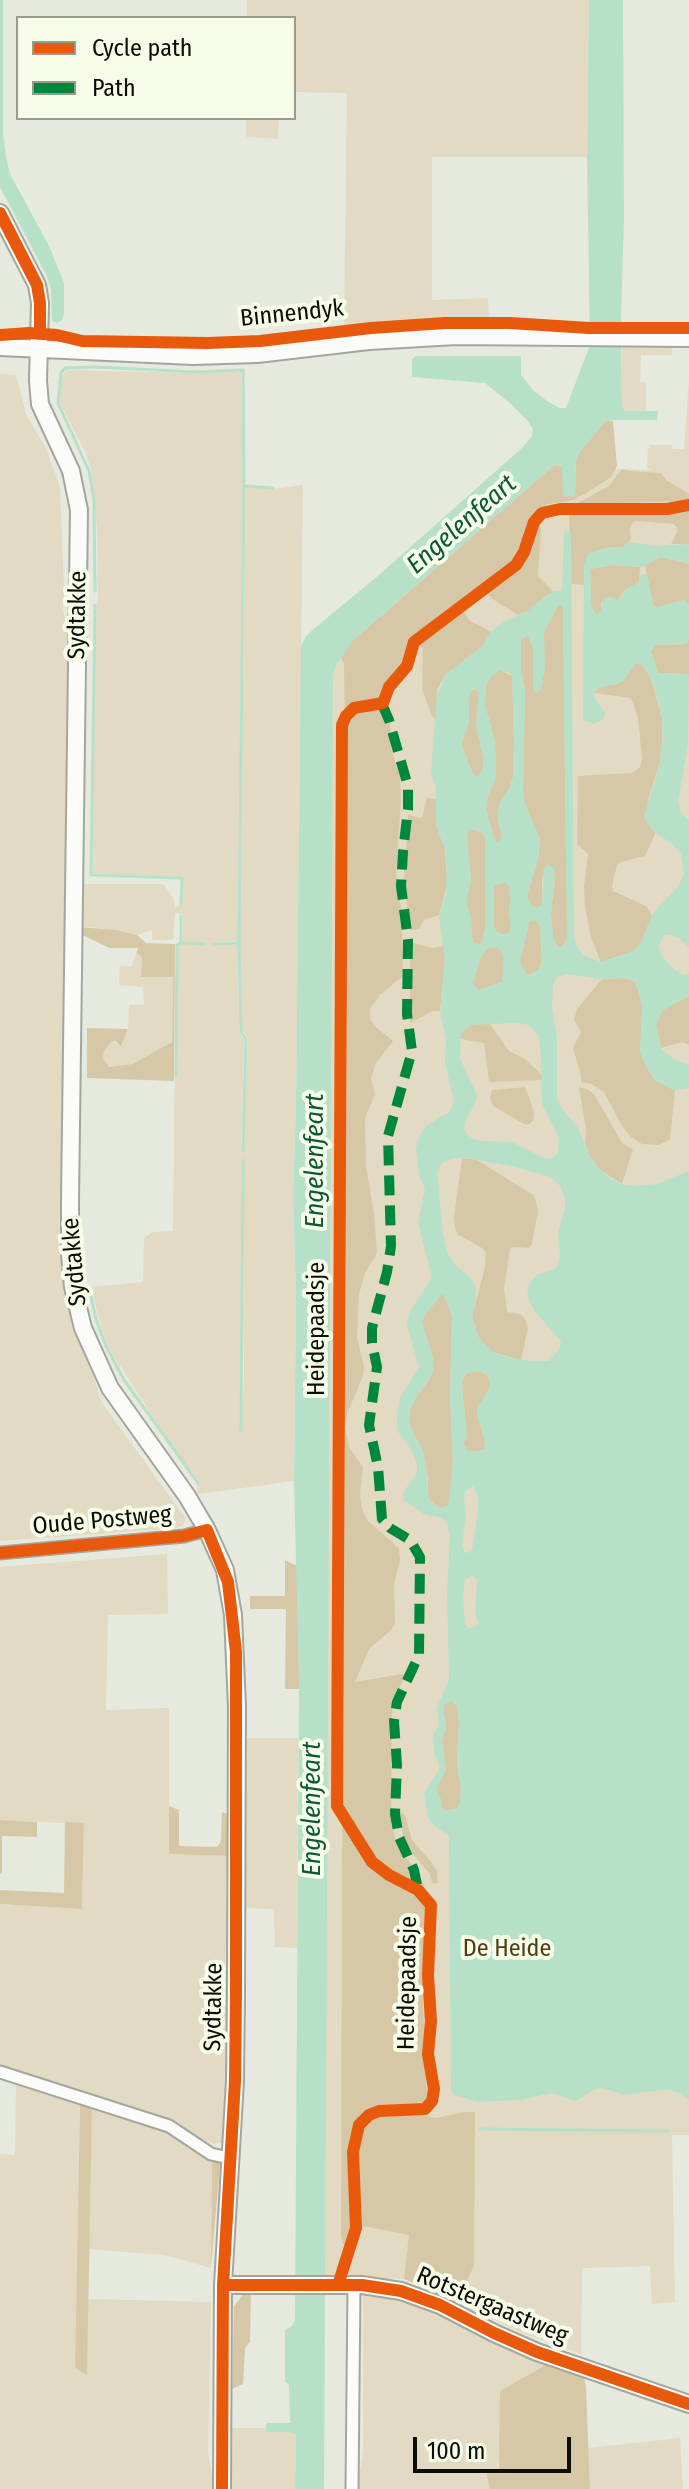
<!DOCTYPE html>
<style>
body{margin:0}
#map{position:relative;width:689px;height:2489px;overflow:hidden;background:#e6e9de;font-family:"Fira Sans Condensed",sans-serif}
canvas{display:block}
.legend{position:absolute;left:16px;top:16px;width:280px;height:104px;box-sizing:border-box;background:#f5fce7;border:2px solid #979c8d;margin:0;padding:10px 14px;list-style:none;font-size:24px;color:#0b0d07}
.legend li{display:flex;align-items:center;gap:16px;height:40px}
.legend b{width:40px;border:2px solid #979c8d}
.scale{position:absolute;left:413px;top:2437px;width:158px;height:36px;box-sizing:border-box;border:4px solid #0b0d07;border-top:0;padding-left:10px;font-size:24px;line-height:28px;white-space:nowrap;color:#0b0d07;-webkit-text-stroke:6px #f5fce7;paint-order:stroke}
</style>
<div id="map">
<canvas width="689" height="2489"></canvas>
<ul class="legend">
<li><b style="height:10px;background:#e8590c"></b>Cycle path</li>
<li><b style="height:10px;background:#00873e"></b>Path</li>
</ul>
<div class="scale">100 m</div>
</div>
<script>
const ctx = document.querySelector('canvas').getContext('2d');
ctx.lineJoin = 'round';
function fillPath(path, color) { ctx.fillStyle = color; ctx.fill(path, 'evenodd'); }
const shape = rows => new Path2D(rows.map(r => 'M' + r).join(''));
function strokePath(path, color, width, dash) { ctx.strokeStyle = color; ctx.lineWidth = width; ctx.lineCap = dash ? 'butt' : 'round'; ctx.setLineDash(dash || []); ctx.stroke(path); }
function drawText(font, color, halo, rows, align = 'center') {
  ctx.font = font + ' "Fira Sans Condensed",sans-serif'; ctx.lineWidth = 8; ctx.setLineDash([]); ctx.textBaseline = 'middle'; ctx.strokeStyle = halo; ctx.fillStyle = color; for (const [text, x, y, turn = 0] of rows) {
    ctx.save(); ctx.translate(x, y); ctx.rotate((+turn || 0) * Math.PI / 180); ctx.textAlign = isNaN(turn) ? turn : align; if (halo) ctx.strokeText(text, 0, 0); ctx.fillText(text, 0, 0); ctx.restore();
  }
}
fillPath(shape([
 [247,0,589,0,587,157,432,157,432,300,488,298,489,319,344,326,347,93,294,92,294,18,247,18],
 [246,118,279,118,278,139,246,137],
 [622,344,672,345,672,355,641,355,640,382,646,383,646,411,625,411,622,406],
 [68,370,180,373,241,372,243,488,238,941,213,942,213,944,238,945,239,1033,244,1040,241,1150,244,1151,248,1038,242,1030,240,943,246,487,274,489,303,485,296,1103,293,1198,296,1296,294,1481,198,1494,197,1486,200,1482,171,1445,108,1347,97,1312,92,1287,143,1282,144,1238,153,1232,173,1231,176,962,179,945,203,945,204,943,183,942,183,914,175,913,173,940,152,940,152,930,137,935,116,930,80,926,80,884,163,884,174,899,175,907,182,905,183,877,93,873,93,655,98,597,97,528,91,469,85,451,60,403,59,389,63,374],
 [243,1159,244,1373,242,1434,240,1431,243,1265,241,1160],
 [0,374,16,375,27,417,46,448,60,487,64,588,63,609,71,648,72,1312,102,1403,186,1519,183,1525,177,1528,0,1541],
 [689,378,689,2135,672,2135,675,2302,652,2304,650,2266,582,2268,581,2354,522,2333,457,2302,474,2266,474,2131,404,2279,368,2278,367,2275,343,2277,343,2274,337,2274,335,2277,325,2277,323,2274,330,673,351,638,583,468,651,470,647,468,648,448,650,448,650,445,672,445,672,449,684,449],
 [138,948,173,977,172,1042,132,1064,109,1067,103,1058,104,1052,111,1042,121,1045,128,1029,129,1005,144,1005,143,987,119,985,120,966,131,967],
 [167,1554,168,1614,108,1615,106,1710,169,1708,169,1854,232,1856,227,2120,223,2142,213,2144,155,2117,0,2067,0,1904,82,1909,84,1824,0,1820,0,1567],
 [247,1738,298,1738,297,1948,275,1947,274,1909,246,1908],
 [16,2084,80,2104,75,2368,87,2374,88,2299,211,2302,208,2452,214,2489,0,2489,0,2154,15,2155],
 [92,2108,178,2136,212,2159,211,2268,164,2255,89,2249],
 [363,2293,401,2297,553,2361,498,2463,499,2472,486,2472,490,2489,358,2489,363,2448],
 [232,2428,266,2428,266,2432,290,2432,296,2435,295,2489,230,2489],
 [680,2438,683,2489,590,2489,588,2448]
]), '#e2dac3');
fillPath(shape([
 [606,420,613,421,617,466,611,477,585,494,570,501,548,504,536,513,529,523,520,552,516,558,413,638,405,660,388,684,386,690,390,713,391,748,400,777,401,800,396,872,402,916,403,976,380,995,370,1009,370,1019,377,1028,393,1041,376,1063,371,1078,375,1094,365,1118,366,1166,374,1214,377,1253,365,1273,359,1294,357,1338,364,1366,363,1376,347,1414,345,1428,349,1447,363,1467,360,1493,362,1509,368,1521,399,1548,400,1560,394,1584,395,1624,391,1630,369,1649,355,1682,407,1673,392,1701,391,1824,399,1850,419,1873,424,1885,427,1902,423,2001,427,2097,424,2102,372,2108,357,2120,351,2142,351,2235,345,2250,341,2235,345,731,344,663,341,658,353,640,366,629,554,465,562,466,575,497,576,461,578,454],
 [622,469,630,471,661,473,666,480,689,494,689,501,576,504,609,486],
 [689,507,689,544,671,544,678,530,674,524,637,521,633,522,630,529,631,539,629,542,622,547,606,548,584,564,584,585,571,584,569,511,680,509],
 [538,523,541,530,538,576,553,591,527,611,518,615,491,598,485,590,524,558],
 [661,557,689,564,689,603,684,600,658,607,653,606,645,565],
 [612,565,640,567,639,582,624,591,618,600,601,603,601,611,596,615,591,605,590,569],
 [558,605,562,605,563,607,567,939,562,947,558,947,553,939,551,913,555,878,542,876,542,905,538,908,532,907,528,898,528,892,538,860,540,839,525,804,523,792,525,690,521,671,521,640,528,635,533,648,543,645,544,632],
 [462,608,469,620,491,632,483,646,445,675,437,690,437,720,432,716,422,689,423,649,418,644,423,639],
 [689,640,689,674,658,673,651,652,652,647,656,645,684,644],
 [635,663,641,664,651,678,662,719,662,756,648,799,647,823,656,832,645,856,621,862,617,865,612,886,613,891,646,906,652,915,642,941,634,951,601,962,591,938,585,906,584,886,588,854,577,844,578,776,632,773,640,767,642,759,638,717,631,698,594,693,600,686,618,684],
 [500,670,512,676,514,742,513,777,510,788,501,800,498,820,502,838,498,842,495,841,486,810,486,802,496,771,495,742,485,706,486,685,490,677],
 [476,689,479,693,476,725,483,756,483,768,478,777,473,774,461,744,469,723,469,699,472,690],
 [427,798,436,799,436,824,445,850,447,885,439,915,424,920,419,929,410,930,404,879,408,815,422,818],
 [474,829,483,833,485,838,485,928,482,945,474,943,472,937,471,919,466,903,471,878,467,838,468,832],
 [504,882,509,885,511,902,509,908,511,928,509,933,504,935,496,931,494,927,494,886],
 [535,919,540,927,542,960,539,970,528,975,521,967,520,960,530,920],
 [80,927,116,930,137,935,146,943,175,944,174,1081,87,1078,87,1028,128,1029,121,1046,115,1041,111,1042,104,1052,103,1058,109,1067,132,1064,172,1042,173,977,141,977,142,957,137,953,138,948,110,948,80,934],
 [410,942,432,948,444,946,445,960,440,1011,433,1011,410,1023],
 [496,947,500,949,504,959,502,983,478,990,473,983,480,958,488,948],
 [624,978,635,981,640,993,643,1005,640,1051,646,1067,656,1081,675,1090,670,1140,659,1145,642,1144,631,1137,622,1126,604,1092,591,1084,581,1082,581,1075,573,1048,581,1032,574,1020,577,1009,602,979],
 [689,996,689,1045,682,1042,661,1048,656,1025,659,1015,663,1010],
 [489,1023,509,1051,525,1059,542,1075,542,1080,489,1082,484,1043,461,1039,461,1033,470,1025],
 [525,1087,534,1112,534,1118,530,1124,526,1125,493,1106,490,1098,492,1090],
 [579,1087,587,1089,594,1094,622,1143,633,1149,622,1184,599,1169,589,1155,585,1143,586,1129],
 [462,1158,477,1160,533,1195,536,1201,538,1211,532,1244,529,1248,514,1247,510,1249,504,1289,507,1312,520,1314,525,1319,528,1328,521,1360,493,1352,479,1338,472,1317,485,1267,486,1253,482,1248,457,1234,455,1228,454,1217],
 [443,1293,452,1316,450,1397,453,1462,452,1492,448,1506,439,1508,428,1498,428,1478,423,1451,411,1429,409,1419,410,1410,417,1396,430,1378,433,1359,422,1322,427,1312],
 [477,1371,486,1374,490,1381,490,1389,478,1407,477,1414,485,1441,484,1450,468,1452,463,1443,467,1437,462,1386,463,1378,468,1373],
 [285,1560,298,1567,299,1689,285,1689,286,1609,250,1609,250,1596,285,1596],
 [451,1700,457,1706,459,1722,457,1763,461,1789,460,1803,456,1809,445,1811,441,1807,442,1803,436,1788,446,1770,442,1741,446,1728,443,1706],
 [169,1806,179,1810,179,1846,217,1847,221,1841,222,1812,232,1816,232,1856,169,1854],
 [399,1811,405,1815,412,1840,432,1863,437,1871,438,1883,433,1884,430,1874,410,1851,404,1840],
 [0,1820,37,1822,37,1837,2,1836,2,1873,0,1874],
 [65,1822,84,1823,82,1909,0,1904,0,1890,64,1893],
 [80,2104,92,2108,87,2375,75,2368],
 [465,2112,475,2112,474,2266,457,2302,404,2279,409,2235,363,2226,357,2195,357,2143,364,2125,376,2115,419,2114,435,2118],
 [212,2159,220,2164,211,2268],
 [251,2292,250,2342,245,2348,243,2384,232,2389,234,2306,244,2293],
 [553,2361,583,2372,586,2388,590,2489,490,2489,486,2472,499,2471,500,2391]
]), '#d6c8a6');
fillPath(shape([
 [0,0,3,0,3,132,6,157,10,174,49,246,64,283,64,314,62,320,57,323,52,321,51,289,47,276,0,187],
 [589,0,623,0,624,219,621,317,622,406,625,411,658,411,657,420,606,420,578,454,576,461,575,497,563,496,562,466,554,465,353,640,335,667,333,676,324,2489,295,2489,296,2435,289,2432,266,2432,266,2423,290,2423,289,2385,285,2381,285,2330,292,2326,295,2320,299,1680,294,1481,296,1296,293,1198,296,1103,301,646,306,636,316,627,379,575,523,447,532,436,533,429,527,420,511,404,485,383,412,377,412,360,415,356,521,356,521,375,533,390,547,401,560,408,566,408,590,345,587,157],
 [564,531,571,533,574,935,576,945,583,955,601,962,634,951,642,941,653,913,678,887,684,874,681,854,672,844,652,830,644,817,658,770,663,738,662,719,656,693,651,678,641,664,635,664,624,680,618,684,596,688,594,697,605,713,604,719,594,724,583,720,584,564,589,553,606,548,622,547,629,542,656,546,689,544,689,564,661,557,642,567,612,565,590,569,591,605,596,615,601,611,603,598,611,597,619,600,624,591,639,582,641,574,647,575,653,606,658,607,684,600,689,603,689,641,684,644,656,645,651,652,658,673,689,674,688,744,678,802,681,813,689,821,689,947,679,938,670,935,664,935,658,947,663,958,675,970,683,975,689,974,689,996,663,1010,656,1025,661,1049,674,1059,689,1065,689,1088,673,1090,656,1081,646,1067,640,1051,642,1005,635,981,624,978,602,979,566,974,557,977,553,984,552,1007,557,1038,557,1099,562,1109,578,1128,589,1155,599,1169,611,1179,625,1185,638,1186,657,1184,689,1171,689,2100,679,2093,668,2089,624,2095,602,2088,593,2090,576,2101,552,2093,519,2100,477,2102,455,2095,451,2090,449,1835,436,1827,428,1818,424,1793,439,1770,439,1764,435,1757,433,1734,439,1725,437,1709,440,1700,449,1680,447,1594,450,1534,446,1522,441,1518,424,1514,404,1500,403,1493,417,1473,417,1464,412,1451,397,1430,397,1416,400,1398,419,1367,407,1325,409,1313,432,1278,418,1223,425,1189,419,1174,416,1149,419,1137,426,1126,449,1112,454,1102,445,1062,446,1039,440,1011,445,960,439,915,446,894,447,870,445,850,436,824,436,788,431,772,437,697,445,675,483,646,491,632,505,621,527,611,553,591,562,591],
 [558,605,562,605,563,607,567,939,562,947,557,947,553,939,551,913,555,868,547,865,544,869,542,905,538,908,532,907,528,898,528,891,538,860,540,839,525,804,523,792,525,690,521,671,521,640,528,635,533,648,533,691,537,693,541,689,545,669,544,632],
 [500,670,509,673,512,676,514,742,513,777,510,788,501,800,497,812,502,838,498,842,495,841,486,810,488,794,495,782,496,771,495,742,485,706,486,685,490,677],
 [476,689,479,693,476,725,483,756,483,768,478,777,473,774,461,744,469,723,469,699,472,690],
 [474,829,483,832,485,838,485,928,481,945,474,943,472,938,471,919,466,903,471,879,467,838,468,832],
 [504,882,509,885,511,902,509,908,511,929,509,933,504,935,496,931,494,927,494,886],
 [535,920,540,927,542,960,539,970,528,975,521,967,520,960,530,921],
 [496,947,500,949,504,959,502,982,478,990,473,983,480,958,488,948],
 [515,1023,529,1025,538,1035,541,1055,542,1104,559,1138,558,1153,552,1158,546,1159,512,1142,482,1141,474,1139,467,1135,464,1128,465,1121,476,1102,477,1095,460,1059,461,1033,470,1025],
 [452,1158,466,1158,516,1167,551,1177,560,1186,565,1199,565,1209,558,1233,560,1256,556,1268,537,1275,531,1281,527,1291,530,1303,537,1314,561,1341,559,1350,549,1361,530,1361,508,1357,493,1352,479,1338,472,1317,476,1299,476,1288,470,1277,455,1265,447,1253,443,1233,437,1172,442,1163],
 [443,1293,452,1316,450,1397,453,1462,448,1506,439,1508,428,1498,426,1465,423,1451,411,1429,409,1419,410,1410,417,1396,434,1371,433,1359,422,1322,427,1312],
 [477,1371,486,1374,490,1381,489,1389,478,1407,477,1414,485,1441,484,1450,469,1452,463,1443,467,1437,462,1386,463,1377,468,1373],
 [473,1486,478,1497,478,1512,472,1550,468,1553,464,1552,462,1546,466,1514,464,1499,465,1491],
 [473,1575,477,1580,475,1613,479,1624,469,1629,465,1624,463,1596,465,1580],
 [451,1701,457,1706,459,1722,457,1763,461,1789,460,1803,456,1809,445,1811,441,1807,442,1803,437,1788,446,1770,442,1741,446,1728,443,1706]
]), '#b6e1c8');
strokePath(shape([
 [244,486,273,488],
 [95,591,94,500,89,471,58,403,61,373,65,368,95,367,196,372,243,370,244,486,239,943,241,1032,246,1039,243,1150],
 [95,605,91,875,182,878,181,904],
 [181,943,203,944],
 [214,944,238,943],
 [176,1075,177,945,181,943,181,916],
 [89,1287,96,1319,106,1346,124,1380,198,1483],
 [241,1431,243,1160],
 [480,2129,669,2131]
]), '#b6e1c8', 3);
const street = shape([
 [0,1553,184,1536,207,1530],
 [0,2072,169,2126,211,2154,229,2158],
 [352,2489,354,2286]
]);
const secondary = shape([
 [0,213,37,285,40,303,38,381,40,404,71,471,79,510,70,1200,70,1253,73,1287,83,1328,110,1388,187,1496,207,1530,225,1570,233,1615,237,1707,236,1991,235,2081,223,2285,222,2489],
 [0,347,193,356,257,354,369,341,456,336,689,338],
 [223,2285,362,2285,401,2291,440,2305,494,2333,537,2352,689,2404]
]);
strokePath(street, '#a4a69e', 15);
strokePath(secondary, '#a4a69e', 20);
strokePath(street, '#fbfcfa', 11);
strokePath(secondary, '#fbfcfa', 16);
strokePath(shape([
 [382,704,389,720,408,786,408,809,403,852,401,886,408,940,407,1014,412,1051,388,1136,391,1246,387,1272,372,1328,372,1343,377,1367,369,1425,378,1467,382,1519,390,1528,410,1540,420,1557,419,1655,397,1702,394,1721,397,1765,395,1814,399,1837,414,1870,418,1890]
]), '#00873e', 10, [20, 10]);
strokePath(shape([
 [0,213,37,285,40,303,40,333],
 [0,335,29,333,57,335,82,341,208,343,260,341,371,328,445,323,510,323,589,328,689,328],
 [0,1553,184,1536,207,1530,228,1582,236,1652,236,1991,235,2081,223,2285,222,2489],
 [223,2285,362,2285,401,2291,440,2305,494,2333,537,2352,689,2404],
 [338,2285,356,2228,353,2152,359,2125,369,2115,379,2111,425,2109,432,2101,434,2089,428,2054,431,2021,428,1975,431,1905,418,1890,389,1875,372,1862,337,1806,342,725,346,716,354,708,383,703,389,687,407,666,414,642,516,565,524,552,534,522,542,513,560,509,667,509,689,505]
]), '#e8590c', 12);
drawText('24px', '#0b0d07', '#f5fce7', [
 ["Binnendyk",292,314,-6],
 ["Sydtakke",78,615,-89],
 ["Sydtakke",75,1262,-95],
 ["Heidepaadsje",317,1329,-90],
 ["Oude Postweg",102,1521,-5],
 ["Heidepaadsje",408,1983,-89],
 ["Sydtakke",214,2007,-89],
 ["Rotstergaastweg",492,2306,23]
]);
drawText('24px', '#503c12', '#f5fce7', [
 ["De Heide",507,1949]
]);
drawText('italic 26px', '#0c573a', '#f5fce7', [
 ["Engelenfeart",462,525,-41],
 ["Engelenfeart",316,1161,-90],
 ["Engelenfeart",313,1809,-90]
]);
</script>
